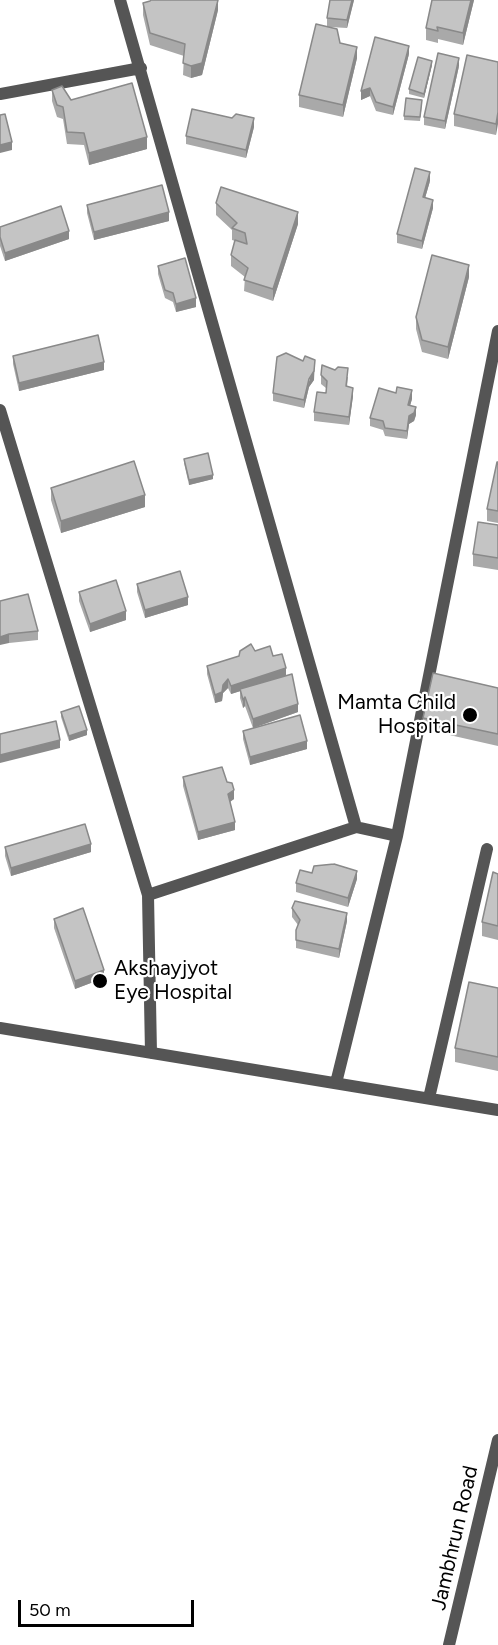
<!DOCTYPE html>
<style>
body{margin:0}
#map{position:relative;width:498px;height:1645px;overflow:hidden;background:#fff;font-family:Figtree,sans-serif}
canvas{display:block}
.scale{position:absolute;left:18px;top:1600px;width:176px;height:27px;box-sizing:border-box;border:3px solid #000;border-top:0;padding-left:8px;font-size:18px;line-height:21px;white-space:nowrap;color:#000;-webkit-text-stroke:4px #fff;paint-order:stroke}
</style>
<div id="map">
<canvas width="498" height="1645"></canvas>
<div class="scale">50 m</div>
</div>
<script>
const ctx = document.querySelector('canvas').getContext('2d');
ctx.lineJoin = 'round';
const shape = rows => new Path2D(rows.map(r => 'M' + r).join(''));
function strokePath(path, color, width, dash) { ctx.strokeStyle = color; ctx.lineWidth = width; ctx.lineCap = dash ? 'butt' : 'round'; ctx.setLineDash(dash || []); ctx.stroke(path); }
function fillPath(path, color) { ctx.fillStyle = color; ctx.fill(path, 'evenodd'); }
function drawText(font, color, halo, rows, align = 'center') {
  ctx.font = font + ' Figtree,sans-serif'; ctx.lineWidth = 4.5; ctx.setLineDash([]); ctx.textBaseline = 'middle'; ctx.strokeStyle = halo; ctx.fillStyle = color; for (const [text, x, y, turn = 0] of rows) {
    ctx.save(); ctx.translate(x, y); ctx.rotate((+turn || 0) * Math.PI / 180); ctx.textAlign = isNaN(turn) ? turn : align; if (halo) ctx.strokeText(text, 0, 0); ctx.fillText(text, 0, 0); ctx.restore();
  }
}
strokePath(shape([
 [120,0,356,827],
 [0,94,141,68],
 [0,410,148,895,151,1053],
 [148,895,356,827,397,836],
 [0,1028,498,1110],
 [336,1083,397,836,498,331],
 [429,1098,487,849]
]), '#555', 12);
strokePath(shape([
 [449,1645,498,1440]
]), '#555', 12);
fillPath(shape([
 [330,0,354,0,347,28,330,27,340,43,357,58,343,117,299,107,299,95,327,26,327,18],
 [432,0,474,0,463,45,438,39,438,43,426,40,426,28],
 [143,3,218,10,202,75,191,78,183,75,184,56,150,45,143,15],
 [409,54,393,115,376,111,370,96,361,100,361,91],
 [498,62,496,135,454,126,454,114],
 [432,65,424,98,409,94,409,89],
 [459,66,445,129,424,125,424,117],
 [52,90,71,100,147,149,89,165,84,145,67,144,63,119,57,117,52,101],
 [422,104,420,121,404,120,404,116],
 [254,127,246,158,186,144,186,136],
 [430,181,425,198,433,208,422,249,397,243,397,234],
 [216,203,298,224,273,301,244,291,245,277,231,266,231,255,235,241,232,240,232,230,216,215],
 [87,205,169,221,94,240,87,213],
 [0,227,69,239,5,261,0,246],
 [158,266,196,307,176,312,173,302,165,298,158,274],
 [469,277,448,359,422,352,416,329,416,317],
 [13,356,104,370,19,391,13,364],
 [321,375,348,377,347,387,353,396,349,425,314,421,314,412,326,393,326,388,321,384],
 [314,380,309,387,304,408,273,401,273,393],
 [412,399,410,405,416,415,414,421,409,424,407,439,385,436,383,430,370,426,370,418],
 [184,459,213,479,189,485,184,463],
 [498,462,498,523,487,521,487,509],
 [51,488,145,507,61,533,51,500],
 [498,525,498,570,473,566,473,554],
 [137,584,188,605,145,618,137,592],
 [79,592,126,620,90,632,79,601],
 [0,601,38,631,38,640,9,643],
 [255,651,273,656,286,675,298,712,253,728,245,706,243,708,240,698,240,691,231,694,228,688,223,693,222,701,215,703,207,674,207,666],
 [498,688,498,746,423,729,423,718],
 [61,712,87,735,69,741,61,717],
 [243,731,307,749,250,765,243,739],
 [183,777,227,782,234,799,230,802,235,830,198,840,183,786],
 [5,847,91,852,11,876,5,856],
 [312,873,357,879,348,907,296,892,296,883],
 [498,874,498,940,482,936,482,922],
 [292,908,347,921,339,958,296,948,296,930,298,925,292,917],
 [54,919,104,978,75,989,54,928],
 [498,988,498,1071,455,1062,455,1048]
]), '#a9a9a9');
fillPath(shape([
 [218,0,218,10,202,75,191,78,191,66],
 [352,0,354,0,347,28,347,20],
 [471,0,474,0,463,45,463,33],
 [409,46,409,54,393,115,393,107],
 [357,47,357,58,343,117,343,105],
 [459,58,459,66,445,129,445,121],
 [432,61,432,65,424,98,424,94],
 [370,88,370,96,361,100,361,91],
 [498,112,498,124,496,135,496,124],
 [254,118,254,127,246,158,246,150],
 [147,137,147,149,89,165,89,153],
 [12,142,12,150,0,153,0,145],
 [430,172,430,181,423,205,423,197],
 [433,200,433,208,422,249,422,241],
 [169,212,169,221,94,240,94,232],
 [298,212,298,224,273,301,273,289],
 [69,231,69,239,5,261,5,253],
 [469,265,469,277,448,359,448,347],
 [196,298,196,307,176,312,176,304],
 [315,360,314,380,309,387,304,408,304,400],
 [104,362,104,370,19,391,19,383],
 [353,388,353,396,349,425,349,417],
 [412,390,412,399,408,413,408,405],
 [416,407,416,415,414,421,409,424,407,439,407,431,409,416],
 [213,475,213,479,189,485,189,480],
 [145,495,145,507,61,533,61,521],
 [188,597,188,605,145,618,145,610],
 [126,611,126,620,90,632,90,624],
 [9,634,9,643,0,645,0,637],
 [286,668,286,677,231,694,231,686],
 [228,679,228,688,223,693,222,701,215,703,215,695],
 [245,697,245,706,243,708,243,700],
 [298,704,298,712,253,728,253,719],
 [87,730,87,735,69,741,69,736],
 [60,740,60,748,0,763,0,755],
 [307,741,307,749,250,765,250,757],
 [234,790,234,799,228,803,228,794],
 [235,822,235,830,198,840,198,832],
 [91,844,91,852,11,876,11,868],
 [357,871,357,879,348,907,348,898],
 [347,913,347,921,339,958,339,949],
 [104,970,104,978,75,989,75,981]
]), '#898989');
const building = shape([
 [151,0,218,0,202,63,191,66,183,63,185,44,150,33,143,3,150,1,151,0],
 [330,0,352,0,347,20,327,18,330,0],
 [432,0,471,0,463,33,437,27,438,31,426,28,432,0],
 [316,24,337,29,340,43,357,47,343,105,299,95,316,24],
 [375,37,409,46,393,107,376,102,370,88,361,91,375,37],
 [438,53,459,58,445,121,424,117,438,53],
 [467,55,498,62,498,112,496,124,454,114,467,55],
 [418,57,432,61,424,94,409,89,418,57],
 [132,83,147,137,89,153,84,133,67,132,63,107,57,105,52,90,62,86,71,100,132,83],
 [406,98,422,100,420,117,404,116,406,98],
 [192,109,232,118,236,114,254,118,246,150,186,136,192,109],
 [5,114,12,142,0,145,0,115,5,114],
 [415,168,430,172,423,197,433,200,422,241,397,234,415,168],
 [162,185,169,212,94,232,87,205,162,185],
 [221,187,298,212,273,289,244,280,248,268,231,255,235,240,247,244,245,233,232,228,237,223,216,203,221,187],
 [61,206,69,231,5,253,0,237,0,227,61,206],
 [432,255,469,265,448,347,422,340,416,317,432,255],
 [185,258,196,298,176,304,173,293,165,290,158,266,185,258],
 [98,335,104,362,19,383,13,356,98,335],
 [286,353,303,361,305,356,315,360,314,371,309,379,304,400,273,393,277,357,286,353],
 [322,365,335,370,338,367,348,368,346,386,353,388,349,417,314,412,317,392,326,393,327,381,321,375,322,365],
 [397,387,412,390,408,405,416,407,414,413,409,416,407,431,385,428,383,421,370,418,379,388,396,393,397,387],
 [208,453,213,475,189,480,184,459,208,453],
 [134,461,145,495,61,521,51,488,134,461],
 [497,462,498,462,498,511,487,509,497,462],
 [478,522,498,525,498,558,473,554,478,522],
 [180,571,188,597,145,610,137,584,180,571],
 [116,580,126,611,90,624,79,592,116,580],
 [28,594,38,631,9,634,0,637,0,601,28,594],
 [251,644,255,651,270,646,273,656,282,654,286,668,231,686,228,679,223,685,222,692,215,695,207,666,239,656,240,651,251,644],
 [433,673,498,688,498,734,423,718,433,673],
 [292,674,298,704,253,719,245,697,243,700,240,689,292,674],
 [79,706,87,730,69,736,61,712,79,706],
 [300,715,307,741,250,757,243,731,300,715],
 [56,721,60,740,0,755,0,734,56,721],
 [222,767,227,782,232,783,234,790,228,794,235,822,198,832,183,777,222,767],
 [85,824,91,844,11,868,5,847,85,824],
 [334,864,357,871,348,898,296,883,300,870,312,873,314,866,334,864],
 [493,872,498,874,498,926,482,922,493,872],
 [295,901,347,913,339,949,296,940,296,930,300,920,292,908,295,901],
 [83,908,104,970,75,981,54,919,83,908],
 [469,982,498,988,498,1057,455,1048,469,982]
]);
fillPath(building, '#c4c4c4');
strokePath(building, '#898989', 1.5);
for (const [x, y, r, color] of [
 [470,715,8,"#000"],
 [100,981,8,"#000"]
]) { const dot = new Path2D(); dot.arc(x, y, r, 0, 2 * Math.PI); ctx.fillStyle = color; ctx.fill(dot); strokePath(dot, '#fff', 2); }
drawText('21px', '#000', '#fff', [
 ["Mamta Child",456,703],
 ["Hospital",456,727],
 ["Akshayjyot",114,969,"left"],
 ["Eye Hospital",114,993,"left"]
], 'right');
drawText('21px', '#000', '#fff', [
 ["Jambhrun Road",455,1538,-77]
]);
</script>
